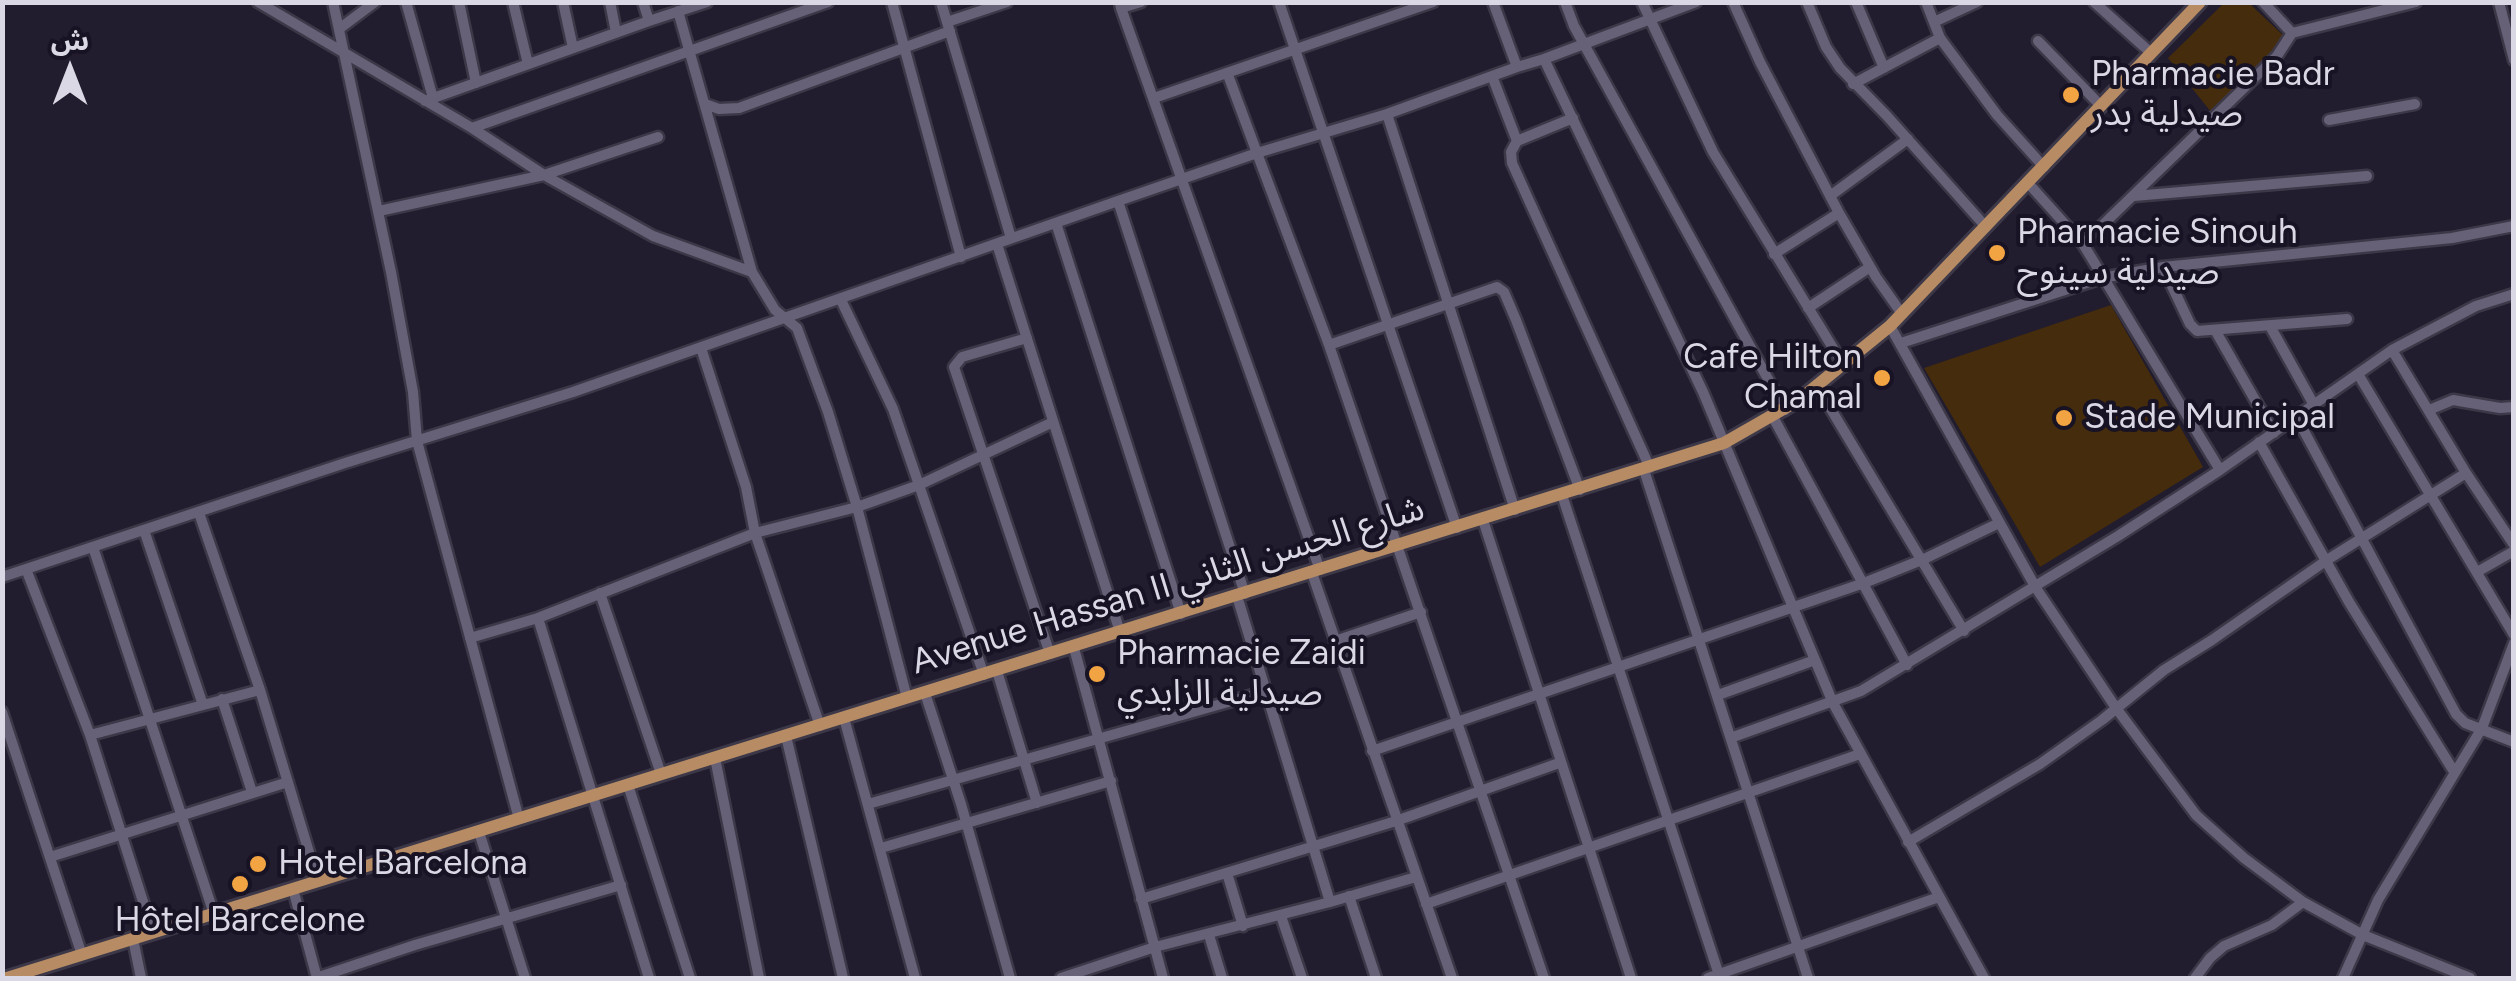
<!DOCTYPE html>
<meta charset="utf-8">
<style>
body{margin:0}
#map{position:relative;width:2516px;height:981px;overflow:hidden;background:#211c2e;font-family:Figtree,"Noto Sans Arabic",sans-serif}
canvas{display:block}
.frame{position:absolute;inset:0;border:5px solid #dbd8e5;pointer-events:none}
.north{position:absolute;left:20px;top:20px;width:100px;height:100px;-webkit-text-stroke:8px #181324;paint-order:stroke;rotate:0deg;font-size:28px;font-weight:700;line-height:40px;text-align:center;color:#dbd8e5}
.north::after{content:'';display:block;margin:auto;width:35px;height:45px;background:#dbd8e5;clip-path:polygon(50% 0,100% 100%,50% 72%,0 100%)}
</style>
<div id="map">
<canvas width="2516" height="981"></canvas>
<div class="frame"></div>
<div class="north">ش</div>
</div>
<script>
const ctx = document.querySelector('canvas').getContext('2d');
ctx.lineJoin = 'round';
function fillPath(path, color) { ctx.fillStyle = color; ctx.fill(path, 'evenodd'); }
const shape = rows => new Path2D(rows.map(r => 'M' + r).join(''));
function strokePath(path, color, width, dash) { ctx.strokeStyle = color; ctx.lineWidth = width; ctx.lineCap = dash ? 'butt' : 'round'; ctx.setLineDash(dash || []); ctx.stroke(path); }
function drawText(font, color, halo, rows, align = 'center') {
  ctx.font = font + ' Figtree,"Noto Sans Arabic",sans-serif'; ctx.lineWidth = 8; ctx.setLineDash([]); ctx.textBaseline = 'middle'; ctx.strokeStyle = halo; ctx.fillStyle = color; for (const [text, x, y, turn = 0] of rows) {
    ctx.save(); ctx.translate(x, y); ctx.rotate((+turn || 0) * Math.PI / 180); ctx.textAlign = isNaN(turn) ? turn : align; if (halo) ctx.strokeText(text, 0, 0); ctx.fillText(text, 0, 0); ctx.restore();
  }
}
fillPath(shape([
 [2224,3,2249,3,2286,38,2211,112,2168,58],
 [2111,305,2203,467,2040,567,1924,368]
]), '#452c0c');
const minor = shape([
 [258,2,472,128,544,175,653,236,752,272],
 [333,2,391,272,413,392,417,441,519,819],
 [406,2,433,98],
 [459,2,476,83],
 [513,2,528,64],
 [563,2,573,48],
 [610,2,616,32],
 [892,2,961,257],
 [941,2,1011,238],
 [1279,2,1457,528],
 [1565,2,1574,26,1785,410],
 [1642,2,1713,152,1844,366],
 [1696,2,1544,59,1703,392,1833,703,1984,978],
 [1733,2,1760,62,1839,213,1876,277,1902,314],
 [1807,2,1826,47,1840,68,1887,116,1986,227],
 [1856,2,1884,68],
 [1926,2,1940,38,1997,115,2044,167],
 [2094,2,2151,53],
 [2263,2,2292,33],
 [2499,2,2514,60],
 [1120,3,1121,8,1141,2],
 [1121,8,1320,570],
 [678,11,752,272,775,310,797,328,828,412,857,507,907,698],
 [649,21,707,2],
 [947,22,1007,2],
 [1934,22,1977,2],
 [339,29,375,2],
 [2038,41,2101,106],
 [1517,67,1544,59],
 [1228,75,1257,153,1387,114,1517,67,1493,2],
 [1492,76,1517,141],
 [1853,84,1940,38],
 [1154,98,1433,2],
 [425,101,649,21,643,2],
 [705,104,719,109,739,108,950,31],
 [1387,114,1515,510],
 [1573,118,1517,141,1511,152,1512,163,1650,468],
 [2329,120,2415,104],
 [472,128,828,2],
 [2028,183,2083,244,2220,470],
 [1830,196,1908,139],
 [2134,196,2367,176],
 [379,211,544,175,658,137],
 [1056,223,1181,614],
 [997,244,1120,632],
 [2083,244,2277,56,2292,33,2416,2],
 [1774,254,1839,213],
 [2163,267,2190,324,2197,331,2347,319],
 [841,300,893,409,984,675],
 [1808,308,1870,267],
 [1890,326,2036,588,2116,708,2196,815,2244,858,2303,902,2363,935,2470,978],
 [2270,326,2314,405],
 [2215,330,2274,433],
 [1027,338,962,357,954,367,1050,654],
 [1901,343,2102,278,2163,267,2452,238,2514,226],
 [701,348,746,487,755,533,820,726],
 [2392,350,2466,473,2514,545],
 [2358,374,2514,635],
 [1817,386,1964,631],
 [2429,410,2453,400,2500,408,2514,407],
 [1773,417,1907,665],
 [2297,418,2456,714,2465,723,2514,742],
 [2259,442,2349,602,2453,770],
 [1644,470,1808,978],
 [1562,495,1720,978],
 [199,513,260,690,318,882],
 [1483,520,1631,978],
 [144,530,203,705],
 [93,547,214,914],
 [26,569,90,735,153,933],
 [2477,572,2514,551],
 [1312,573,1452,978],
 [2,577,345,463,573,392,1118,201],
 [600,593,661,774],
 [1245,594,1118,201,1257,153,1329,345],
 [538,618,755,533,857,507,919,485,1053,422],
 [470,638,538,618,649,978],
 [1335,641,1421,612],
 [1074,648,1163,978],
 [997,671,1037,803],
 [925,693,961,804,1010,978],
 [1718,695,1815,660],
 [222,699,252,792],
 [2,712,82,955],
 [844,718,915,978],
 [90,735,260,690],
 [786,736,843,978],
 [1733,737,1861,691,2118,536,2220,470,2392,350,2476,306,2514,294],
 [1372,751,1864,583,1924,559,1999,523],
 [715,758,759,978],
 [628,785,690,978],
 [868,804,1267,691],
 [479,832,525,978],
 [1908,842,2040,764,2102,720,2164,670,2212,640,2327,560,2466,473],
 [881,848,1111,781],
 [50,857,288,782],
 [1227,873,1243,926],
 [293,889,317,978],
 [1349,896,1376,978],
 [1141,899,1396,821,1559,763],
 [1330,902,1416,877],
 [1426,904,1860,754],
 [1281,916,1302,978],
 [1209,935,1222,978],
 [133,939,141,978],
 [316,978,415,945,621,885],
 [1061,978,1155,947,1330,902,1237,596],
 [1544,978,1329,345,1497,287,1504,292,1516,320,1580,490],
 [1708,978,1939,897],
 [2195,978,2210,958,2224,946,2272,925,2303,902],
 [2343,978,2378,900,2482,728,2514,643]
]);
const major = shape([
 [7,978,1724,443,1799,400,1890,326,2200,2]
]);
strokePath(minor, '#3d3848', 15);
strokePath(major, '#3d3848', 18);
strokePath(minor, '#666177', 10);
strokePath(major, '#b78c64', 12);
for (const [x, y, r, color] of [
 [2071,95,10,"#f3a442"],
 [1997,253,10,"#f3a442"],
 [1882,378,10,"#f3a442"],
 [2064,418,10,"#f3a442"],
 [1097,674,10,"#f3a442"],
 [258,864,10,"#f3a442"],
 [240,884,10,"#f3a442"]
]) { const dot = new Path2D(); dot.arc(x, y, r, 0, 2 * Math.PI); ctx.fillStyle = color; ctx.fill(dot); strokePath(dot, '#181324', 4); }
drawText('35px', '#dbd8e5', '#181324', [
 ["Pharmacie Badr",2091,75],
 ["صيدلية بدر",2091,115],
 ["Pharmacie Sinouh",2017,233],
 ["صيدلية سينوح",2017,273],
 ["Cafe Hilton",1862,358,"right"],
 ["Chamal",1862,398,"right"],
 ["Stade Municipal",2084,418],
 ["Pharmacie Zaidi",1117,654],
 ["صيدلية الزايدي",1117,694],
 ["Hotel Barcelona",278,864],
 ["Hôtel Barcelone",240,921,"center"]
], 'left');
drawText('35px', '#dbd8e5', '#181324', [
 ["Avenue Hassan II شارع الحسن الثاني",1168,586,-17]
]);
</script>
